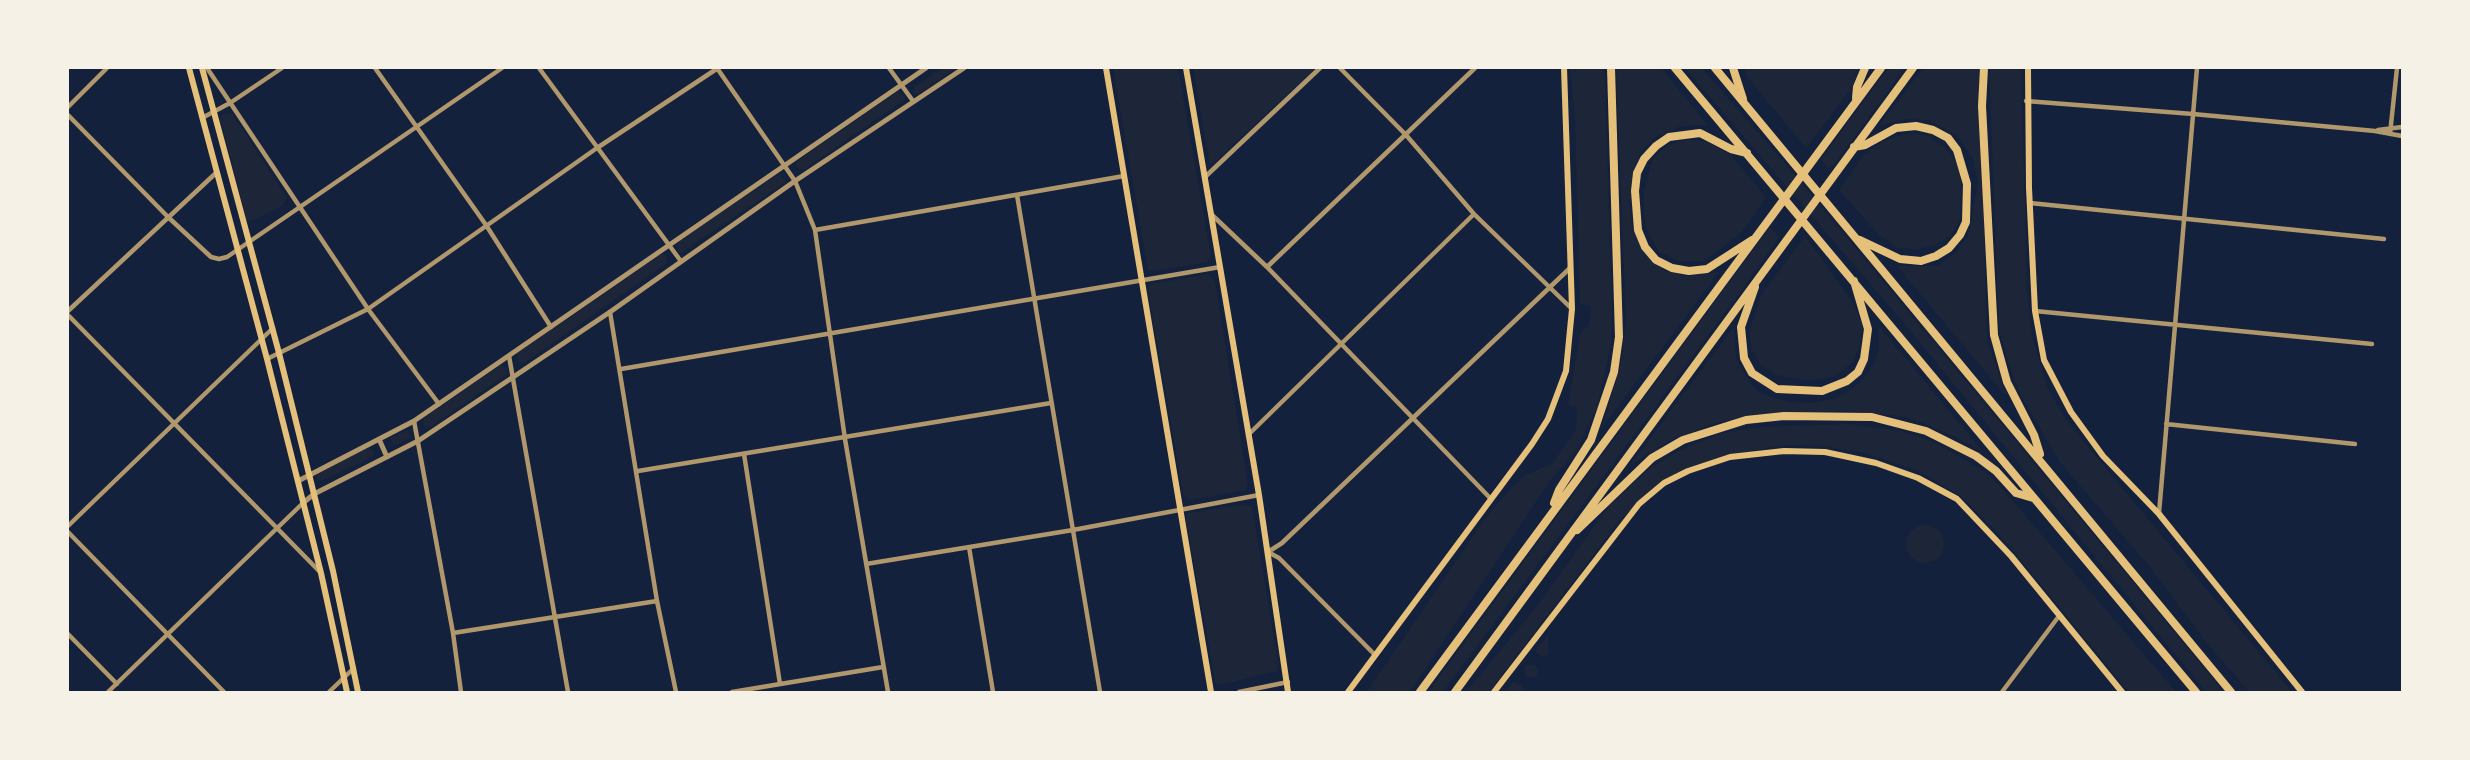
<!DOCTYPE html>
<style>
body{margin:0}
#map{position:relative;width:2470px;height:760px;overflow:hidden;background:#14213d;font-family:"Space Grotesk",sans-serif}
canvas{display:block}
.frame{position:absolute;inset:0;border:69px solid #f6f1e7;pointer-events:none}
</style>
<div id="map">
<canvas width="2470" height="760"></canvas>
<div class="frame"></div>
</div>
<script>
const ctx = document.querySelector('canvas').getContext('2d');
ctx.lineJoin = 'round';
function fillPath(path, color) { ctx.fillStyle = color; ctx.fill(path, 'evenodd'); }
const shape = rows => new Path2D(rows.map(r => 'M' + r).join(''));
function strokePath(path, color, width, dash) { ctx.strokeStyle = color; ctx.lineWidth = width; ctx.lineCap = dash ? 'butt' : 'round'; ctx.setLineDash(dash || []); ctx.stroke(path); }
fillPath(shape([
 [942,68,957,68,918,94,914,93,915,86],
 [1113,68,1178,68,1211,256,1207,262,1154,271,1148,270],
 [1193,68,1316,68,1210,166],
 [1570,68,1603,68,1605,78,1612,316,1611,344,1597,407,1577,450,1548,483,1414,686,1408,692,1367,692,1484,520,1509,490,1525,475,1552,464,1576,430,1577,406,1568,405,1580,334,1590,323,1591,306,1580,304,1575,117],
 [1616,68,1661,68,1708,125,1681,126,1655,137,1641,152,1632,177,1630,204,1632,227,1644,253,1663,270,1686,276,1719,272,1603,426,1622,357,1626,321],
 [1685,68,1702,68,1789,168,2224,692,2206,692,1903,322],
 [1744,68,1860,68,1851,89,1806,148,1748,78],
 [1888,68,1905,68,1833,166,1828,168,1821,159],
 [1923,68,1980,68,1987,339,2006,396,1897,266,1937,266,1957,252,1969,233,1978,182,1973,159,1958,137,1930,120,1905,119,1879,126],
 [1989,68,2021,68,2027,289,2032,336,2047,387,2065,418,2094,454,2292,692,2249,692,2207,643,2150,567,2059,461,2021,396,2009,365,1999,329],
 [897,92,904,96,904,100,803,170,797,168,796,162],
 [225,113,232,114,287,198,282,206,251,221,247,221,220,117],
 [1907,133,1926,135,1943,146,1956,161,1961,176,1960,219,1951,235,1936,245,1918,249,1898,248,1879,235,1839,190,1864,155,1881,142],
 [1686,140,1706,141,1732,156,1766,198,1741,233,1704,261,1679,261,1659,252,1647,231,1644,214,1644,191,1653,158,1668,145],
 [777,175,780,175,786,182,682,252,678,252,677,244,684,238],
 [1770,227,1779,237,1739,294,1443,692,1428,692],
 [1805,236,1853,303,1863,325,1860,344,1853,362,1835,376,1810,381,1776,375,1761,365,1752,350,1749,333,1761,295],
 [662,254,666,256,667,263,524,363,519,363,516,354],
 [1209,274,1215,282,1248,484,1245,490,1190,500,1183,494,1148,290,1150,284],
 [1878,325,1983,452,1954,436,1907,417,1850,411,1816,412,1750,415,1710,425,1671,440,1630,465,1734,327,1736,358,1750,384,1762,394,1790,402,1814,403,1837,398,1860,383,1874,364,1879,347],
 [501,365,507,369,507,374,432,426,425,427,423,420,427,416],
 [1850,424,1901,431,1934,442,1985,472,2000,486,2176,692,2129,692,2001,536,1962,497,1919,471,1865,453,1825,446,1787,445,1733,454,1687,468,1658,483,1619,521,1489,692,1466,692,1538,605,1609,506,1649,469,1678,451,1722,433,1759,427],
 [408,430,411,438,394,446,390,438],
 [369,448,374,452,373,456,324,480,319,481,317,478,317,473],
 [1246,504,1252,507,1278,662,1277,671,1218,685,1215,681,1186,519,1188,513],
 '1906 544a19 19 0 1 1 38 0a19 19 0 1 1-38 0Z',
 [1548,635,1548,654,1542,657,1536,651],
 '1524 671a7 7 0 1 1 14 0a7 7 0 1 1-14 0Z',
 [1513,682,1522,685,1525,692,1506,692]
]), '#1d2539');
strokePath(shape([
 [207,68,368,309,439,404],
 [375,68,486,225,551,327],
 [539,68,680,260],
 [717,68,795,181,815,230,845,439,888,692],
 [889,68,913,101],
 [1340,68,1406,135,1474,214,1572,309],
 [2026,101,2193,114,2375,131,2402,136],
 [68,107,107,68],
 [68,115,168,217,211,257,219,259,227,257,300,207,502,68],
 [202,118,230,103,282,68],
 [2378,130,2402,127],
 [2390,134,2397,68],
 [1205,177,1320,68],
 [1017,195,1100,692],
 [2030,203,2384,239],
 [1211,214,1267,267,1491,499],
 [815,230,1124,176],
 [1267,267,1475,68],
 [68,311,217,172],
 [2035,311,2372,344],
 [610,312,657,601,676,692],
 [68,315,321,573],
 [509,356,568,692],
 [267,359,368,309,597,148,718,68],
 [621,369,1220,267],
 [414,421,453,633,461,692],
 [2166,424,2355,444],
 [1248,435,1474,214],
 [744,454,780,684],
 [638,471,1051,403],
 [2159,513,2197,68],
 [68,526,273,328],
 [68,532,224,692],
 [969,547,993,692],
 [866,564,1073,530,1259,495],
 [453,633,657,601],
 [68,634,117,684],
 [1375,655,1279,558,1268,552,1282,543,1570,268],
 [108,692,303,503],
 [329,692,354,668],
 [732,692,883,667],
 [1239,692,1288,682],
 [2002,692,2059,616]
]), '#b1986c', 4.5);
strokePath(shape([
 [379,439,387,457],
 [298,481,414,421,926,68],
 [303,503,314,494,418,441,610,312,795,181,964,68]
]), '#b1986c', 5);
strokePath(shape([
 [189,68,267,359,321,573,347,692],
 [202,68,279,353,333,571,358,692],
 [1106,68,1211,692],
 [1186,68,1259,495,1288,692],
 [2028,68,2029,188,2035,311,2044,360,2071,412,2103,456,2159,514,2302,692],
 [1348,692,1532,444,1548,419,1566,371,1572,309,1564,68],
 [1494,692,1639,504,1664,483,1688,471,1730,457,1784,451,1825,452,1876,463,1918,478,1957,499,2011,556,2122,692]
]), '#e5c07b', 6);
strokePath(shape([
 [1675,68,2196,692],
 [1715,68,2231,692],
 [1733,68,1743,99],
 [1984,68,1982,106,1994,335,2007,382,2034,435,2040,454],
 [1856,98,1857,87,1865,68],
 [1854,147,1865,145,1896,128,1916,126,1933,130,1948,138,1957,150,1967,184,1966,222,1960,235,1949,248,1936,256,1921,261,1900,259,1860,240],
 [1747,153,1731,149,1700,133,1669,137,1656,146,1644,159,1637,173,1635,191,1638,230,1645,247,1656,260,1672,268,1689,271,1707,269,1752,240],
 [1755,287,1741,327,1744,358,1752,373,1777,389,1822,391,1847,381,1858,372,1864,359,1868,329,1854,281],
 [1554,503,1559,490,1591,440,1614,372,1619,337,1611,68],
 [1577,530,1652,458,1683,440,1746,420,1784,416,1872,417,1926,431,1976,456,1996,471,2016,493,2033,498],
 [1420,692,1881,68],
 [1455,692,1913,68]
]), '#e5c07b', 8);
</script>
